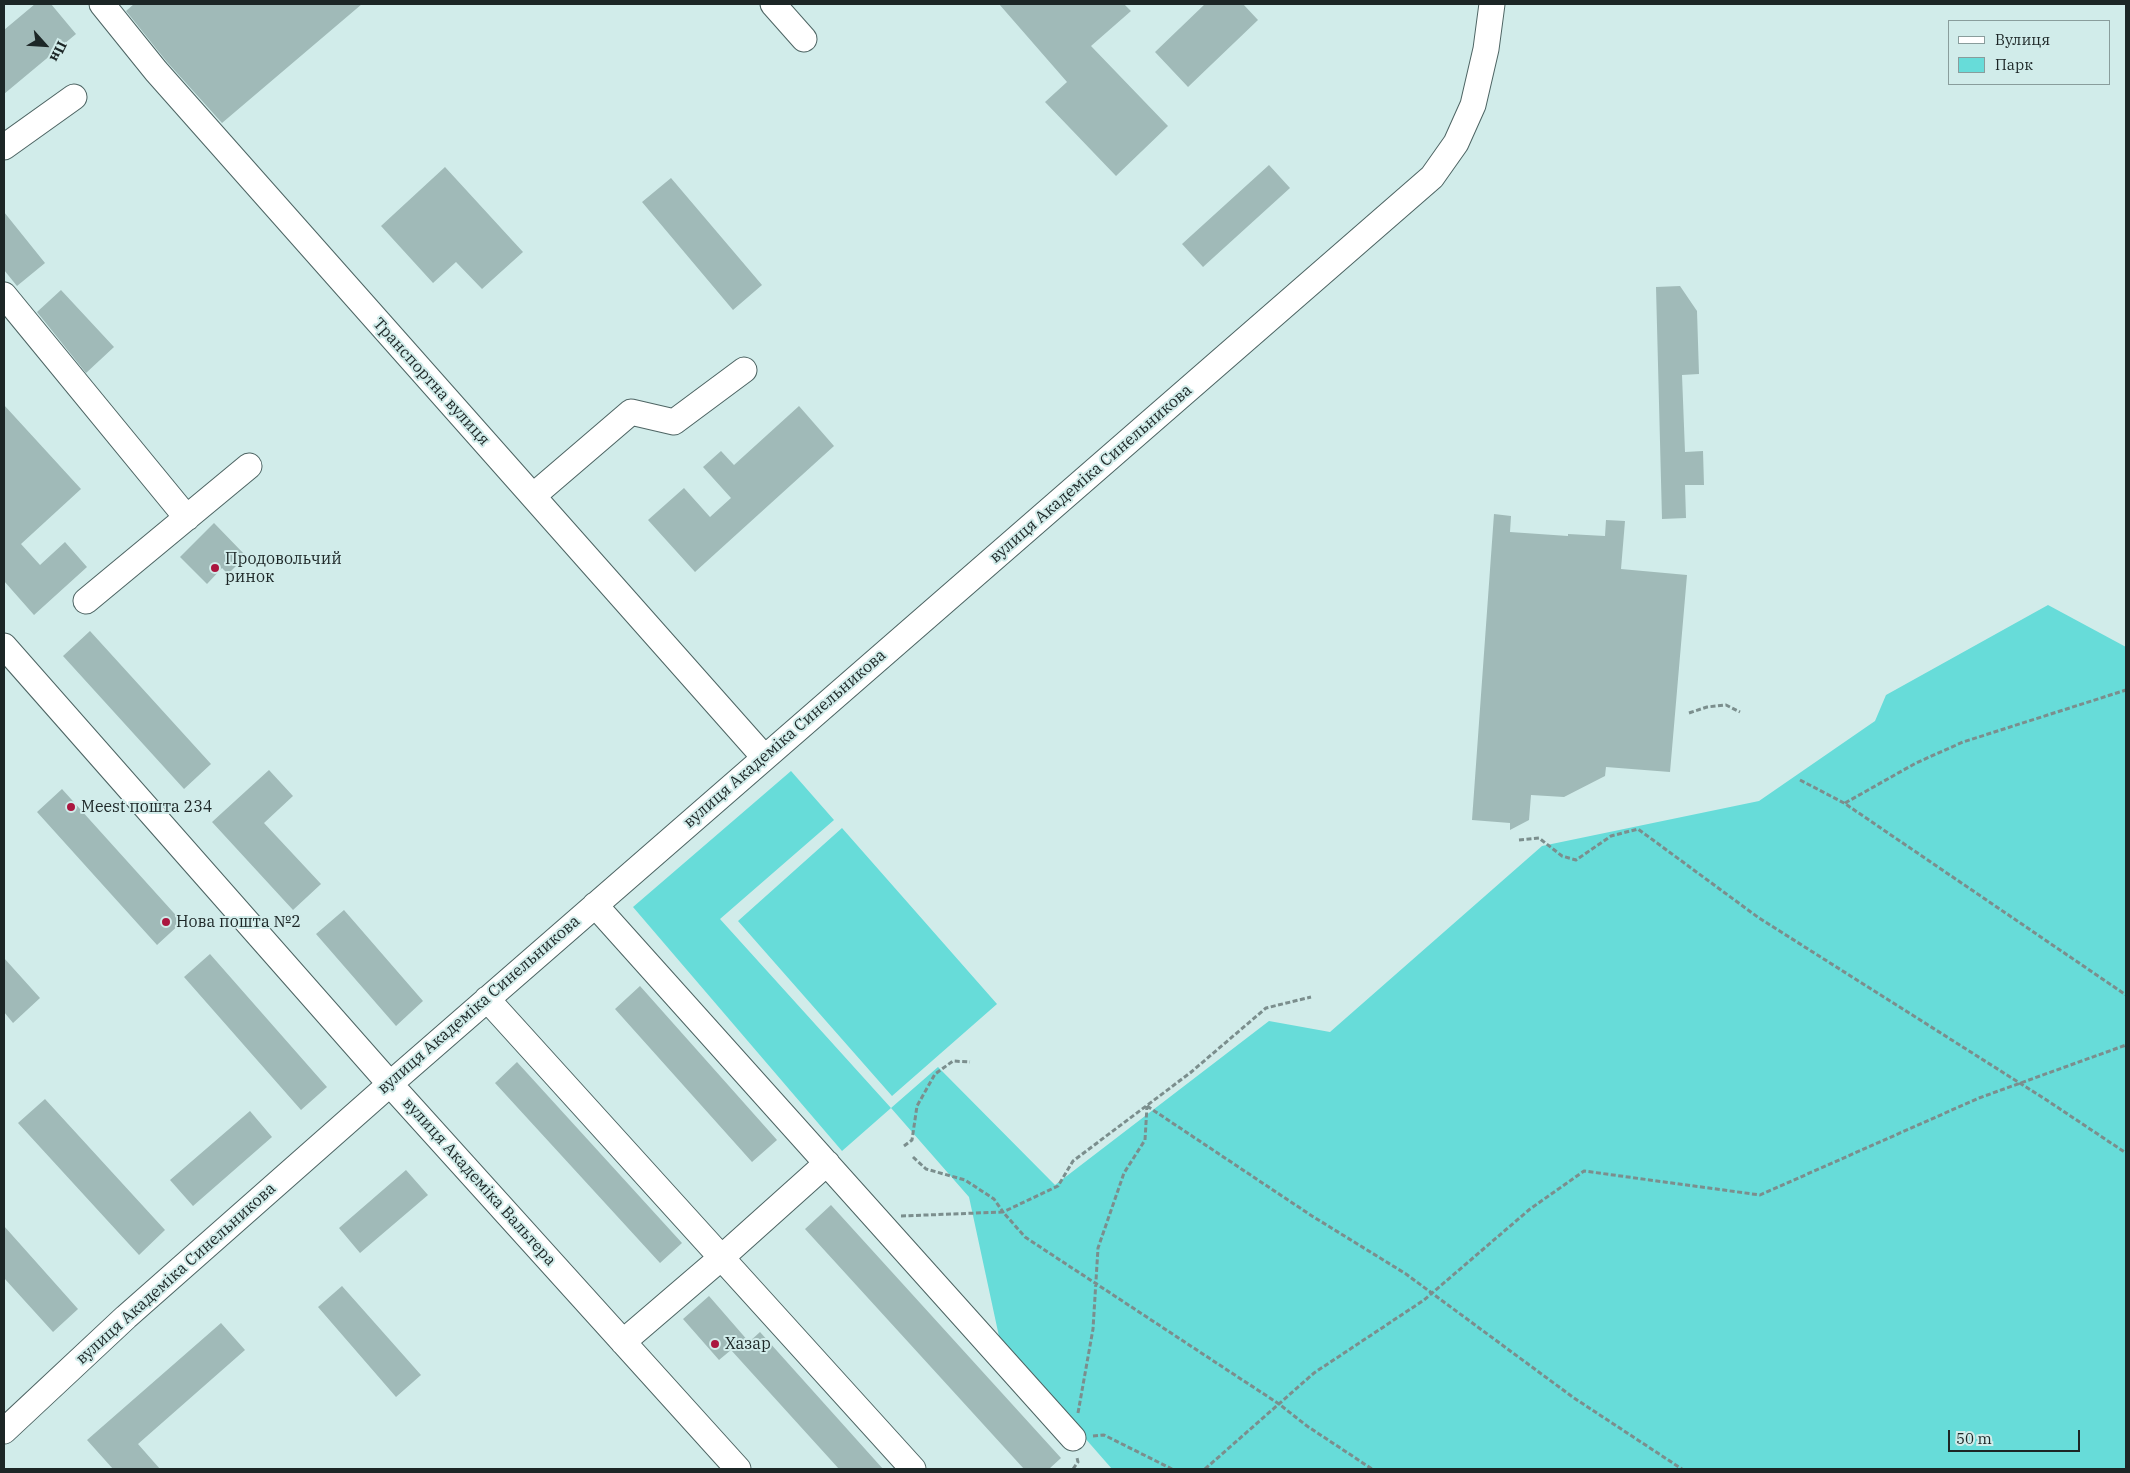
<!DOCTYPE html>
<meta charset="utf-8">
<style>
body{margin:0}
#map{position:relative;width:2130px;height:1473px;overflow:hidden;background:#d1ecea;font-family:"IBM Plex Serif",serif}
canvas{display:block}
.frame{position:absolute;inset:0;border:5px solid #1c2626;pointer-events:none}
.legend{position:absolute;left:1948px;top:20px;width:162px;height:65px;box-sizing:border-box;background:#d1ecea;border:1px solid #899d9c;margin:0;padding:6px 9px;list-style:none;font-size:15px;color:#1c2626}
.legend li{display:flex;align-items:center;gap:10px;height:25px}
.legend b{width:25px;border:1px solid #899d9c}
.north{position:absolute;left:20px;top:20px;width:50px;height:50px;-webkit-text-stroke:4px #d1ecea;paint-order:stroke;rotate:116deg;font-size:14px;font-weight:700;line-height:20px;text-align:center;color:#1c2626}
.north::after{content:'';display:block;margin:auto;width:18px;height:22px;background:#1c2626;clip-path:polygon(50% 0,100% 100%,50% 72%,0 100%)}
.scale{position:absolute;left:1948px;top:1430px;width:132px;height:22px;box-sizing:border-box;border:2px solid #1c2626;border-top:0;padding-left:6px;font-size:15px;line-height:18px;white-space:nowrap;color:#1c2626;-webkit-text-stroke:4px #d1ecea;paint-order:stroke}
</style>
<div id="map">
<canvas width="2130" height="1473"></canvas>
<div class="frame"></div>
<ul class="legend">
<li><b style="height:6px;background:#fff"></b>Вулиця</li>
<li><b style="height:14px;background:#67dcd9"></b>Парк</li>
</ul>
<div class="north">Пн</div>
<div class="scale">50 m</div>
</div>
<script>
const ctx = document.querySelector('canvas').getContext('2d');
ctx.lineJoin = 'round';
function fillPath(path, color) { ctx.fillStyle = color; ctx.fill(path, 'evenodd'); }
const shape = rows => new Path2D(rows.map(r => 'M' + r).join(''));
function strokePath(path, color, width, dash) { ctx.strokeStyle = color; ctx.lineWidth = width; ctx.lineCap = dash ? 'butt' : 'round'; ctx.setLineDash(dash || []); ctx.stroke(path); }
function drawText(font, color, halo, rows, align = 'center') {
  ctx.font = font + ' "IBM Plex Serif",serif'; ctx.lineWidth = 4; ctx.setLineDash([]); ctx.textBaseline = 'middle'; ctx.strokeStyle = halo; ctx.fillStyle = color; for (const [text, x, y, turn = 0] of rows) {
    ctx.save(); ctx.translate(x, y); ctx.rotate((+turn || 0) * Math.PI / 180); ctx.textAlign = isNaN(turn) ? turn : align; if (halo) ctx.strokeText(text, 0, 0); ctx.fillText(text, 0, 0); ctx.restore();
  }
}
fillPath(shape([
 [2048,605,2126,647,2126,1469,1112,1469,1000,1341,969,1197,891,1108,842,1151,633,907,791,771,834,820,720,919,891,1108,938,1067,1055,1185,1269,1021,1330,1032,1542,846,1759,801,1875,721,1886,695],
 [842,828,997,1004,892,1096,738,921]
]), '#67dcd9');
fillPath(shape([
 [35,4,51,4,76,34,4,94,4,30],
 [134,4,362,4,222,123,167,62,126,11],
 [999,4,1124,4,1131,11,1091,46,1168,126,1116,176,1045,102,1067,82],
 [1205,4,1243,4,1258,20,1188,87,1155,52],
 [1269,165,1290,188,1203,267,1182,244],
 [445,167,523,252,482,289,456,262,433,283,381,226],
 [671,178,762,285,733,310,642,202],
 [4,212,45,263,17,286,4,270],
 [1680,286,1697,311,1699,374,1682,375,1685,452,1703,451,1704,485,1685,485,1686,518,1662,519,1656,287],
 [61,290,114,347,86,373,37,312],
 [4,405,81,489,21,544,40,565,65,542,87,567,34,615,4,581],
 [799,406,834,446,695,572,648,520,684,488,710,517,731,498,703,467,721,451,734,465],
 [1494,514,1511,516,1510,532,1568,536,1568,534,1605,536,1606,520,1625,521,1621,569,1687,575,1670,772,1606,767,1605,776,1564,797,1531,795,1529,820,1510,830,1510,823,1472,820],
 [214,523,246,556,228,574,222,568,207,584,180,557],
 [90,631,211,764,184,789,63,656],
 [269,770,293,796,264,823,321,884,293,910,212,822],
 [62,789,182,922,157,945,37,812],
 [344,910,423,1001,396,1026,316,934],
 [210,954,327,1087,301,1110,184,977],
 [4,958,40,998,13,1023,4,1012],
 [640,986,777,1140,752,1162,615,1009],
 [517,1062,682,1243,660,1263,495,1083],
 [45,1099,165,1230,139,1255,18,1123],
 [250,1111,272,1137,193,1206,170,1180],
 [406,1170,428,1195,360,1253,339,1228],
 [831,1205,1061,1458,1049,1469,1024,1469,805,1229],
 [4,1226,78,1309,53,1332,4,1278],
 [342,1286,421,1375,396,1397,318,1307],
 [709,1296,749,1342,760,1332,883,1469,839,1469,731,1350,719,1360,683,1319],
 [221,1323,245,1350,138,1444,160,1469,113,1469,87,1440]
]), '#a0bab8');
const minor = shape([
 [102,4,156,71,764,757],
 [773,4,804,39],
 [4,147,74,97],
 [4,295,187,518],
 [533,496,631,412,674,422,744,370],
 [86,601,249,466],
 [4,646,390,1084,738,1469],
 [595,905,1073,1438],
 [487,999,913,1469],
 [623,1342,721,1258,827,1163],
 [4,1431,126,1317,390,1084,1432,177,1456,143,1473,105,1486,49,1492,4]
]);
strokePath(minor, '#4d6463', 27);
strokePath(shape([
 [1689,713,1707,707,1726,705,1740,712],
 [1800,780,1844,803,2126,995],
 [1845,803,1916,763,1963,742,2126,690],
 [1519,840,1539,838,1562,856,1576,860,1611,836,1638,829,1759,918,2045,1099,2126,1153],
 [1147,1106,1312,1216,1406,1274,1574,1398,1682,1469],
 [904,1146,912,1140,917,1106,935,1074,953,1061,970,1062],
 [913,1157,926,1169,965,1180,994,1199,1003,1212,1058,1186,1073,1161,1190,1073,1266,1008,1311,997],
 [901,1216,1003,1212,1025,1237,1279,1404,1307,1426,1372,1469],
 [1078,1413,1093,1329,1098,1248,1124,1173,1145,1140,1147,1106],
 [1093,1436,1104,1435,1172,1469],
 [1073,1469,1078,1462,1077,1458],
 [1205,1469,1314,1373,1424,1300,1530,1209,1584,1171,1760,1195,1979,1098,2126,1045]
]), '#7b8e8d', 3, [5, 2.5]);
strokePath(minor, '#fff', 25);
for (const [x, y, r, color] of [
 [215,568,5,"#ab163f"],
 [71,807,5,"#ab163f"],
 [166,922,5,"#ab163f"],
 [715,1344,5,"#ab163f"]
]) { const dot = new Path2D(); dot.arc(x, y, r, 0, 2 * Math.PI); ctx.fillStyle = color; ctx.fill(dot); strokePath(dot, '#d1ecea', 2); }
drawText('16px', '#1c2626', '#d1ecea', [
 ["Транспортна вулиця",431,382,48],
 ["вулиця Академіка Синельникова",1091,474,-41],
 ["вулиця Академіка Синельникова",785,739,-41],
 ["вулиця Академіка Синельникова",479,1005,-41],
 ["вулиця Академіка Вальтера",479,1182,48],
 ["вулиця Академіка Синельникова",176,1274,-42]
]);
drawText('16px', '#1c2626', '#d1ecea', [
 ["Продовольчий",225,559],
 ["ринок",225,577],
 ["Meest пошта 234",81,807],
 ["Нова пошта №2",176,922],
 ["Хазар",725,1344]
], 'left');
</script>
